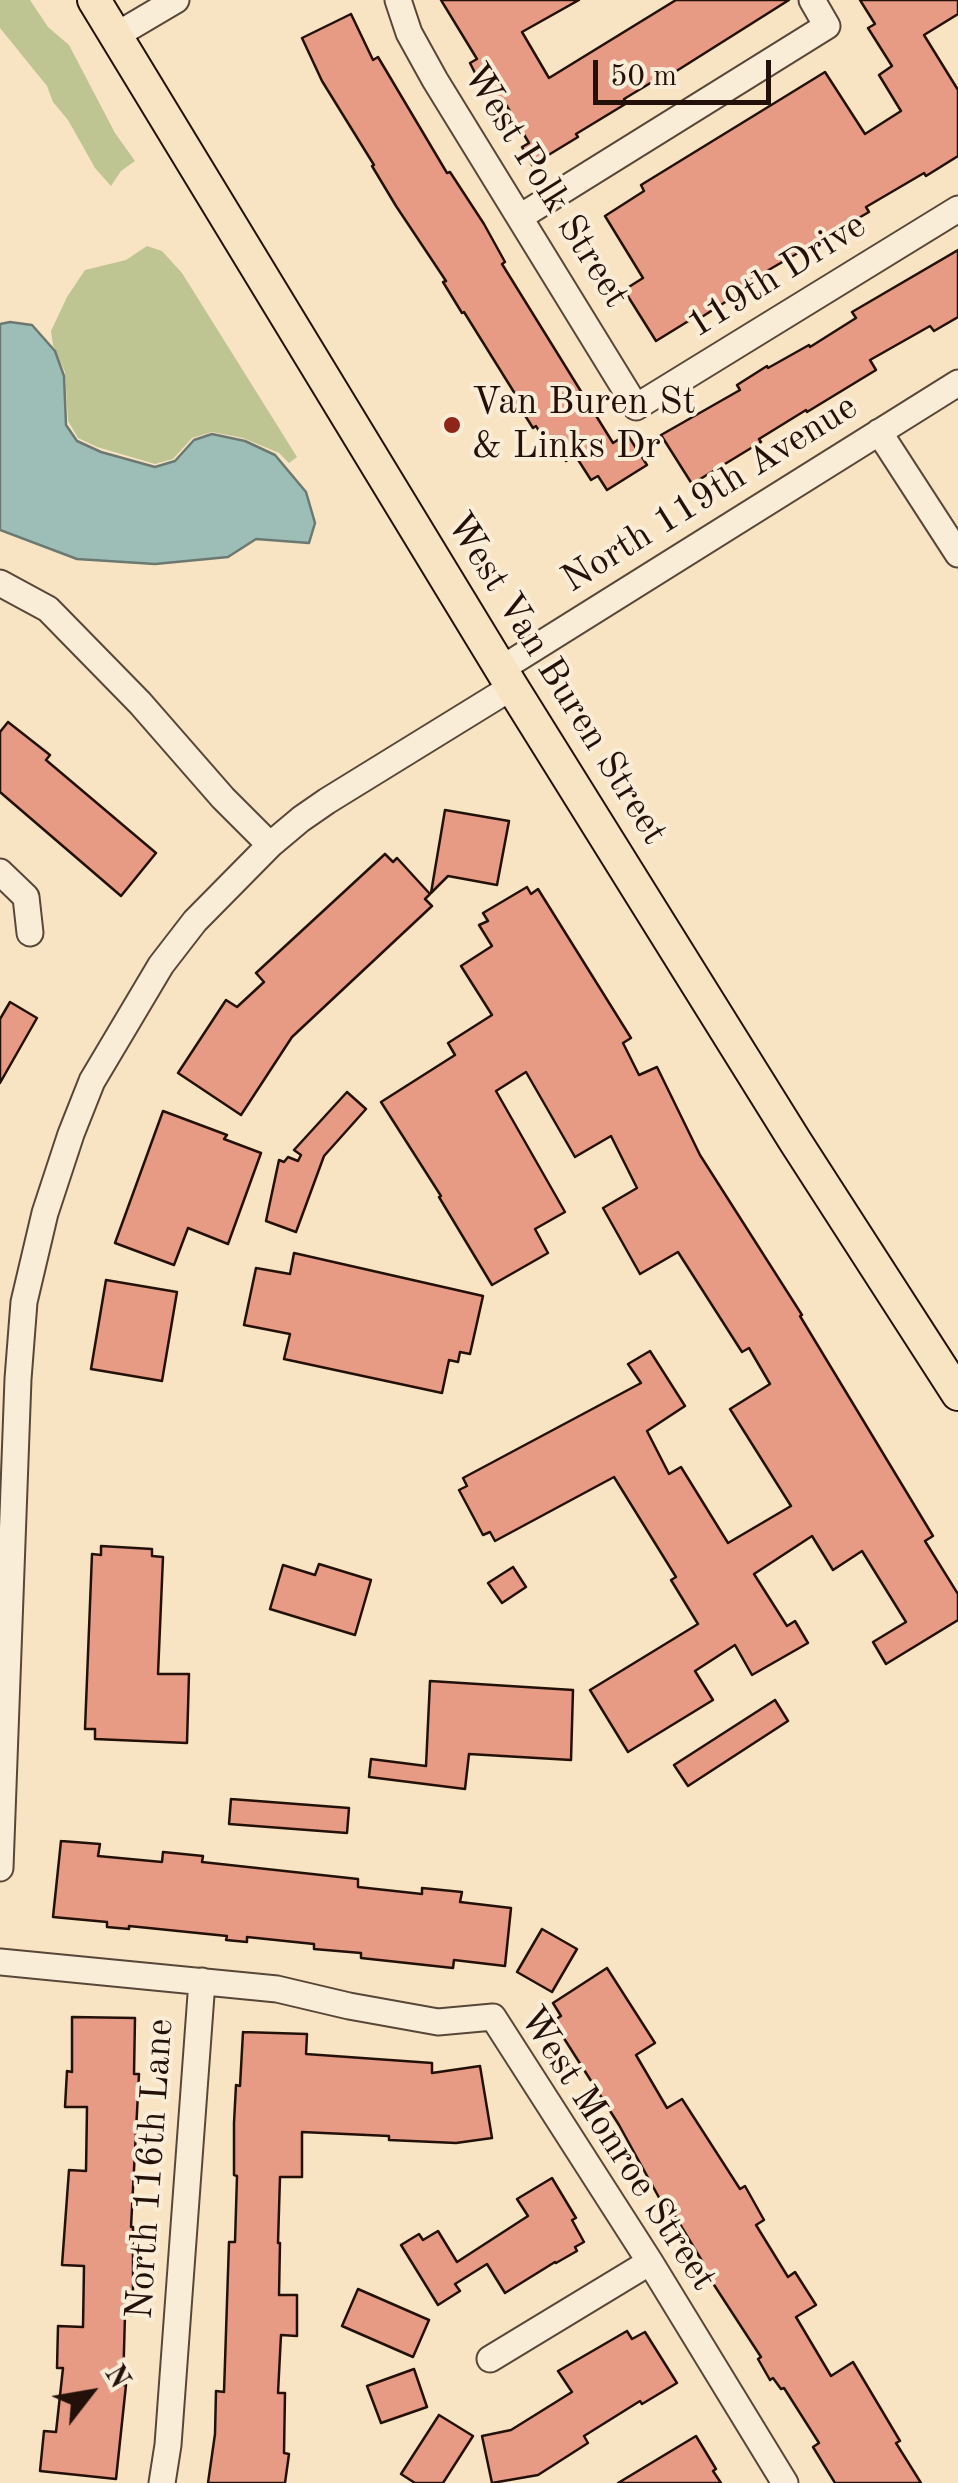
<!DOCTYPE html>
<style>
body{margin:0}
#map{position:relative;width:958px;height:2483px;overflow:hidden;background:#f8e4c3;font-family:"Old Standard TT",serif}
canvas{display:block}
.north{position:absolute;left:40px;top:2343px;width:100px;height:100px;-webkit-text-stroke:8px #faedd8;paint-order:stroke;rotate:59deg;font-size:28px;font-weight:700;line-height:40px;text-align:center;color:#231109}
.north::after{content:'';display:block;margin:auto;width:35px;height:45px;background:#231109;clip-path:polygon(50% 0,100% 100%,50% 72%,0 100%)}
.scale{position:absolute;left:593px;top:60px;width:178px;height:45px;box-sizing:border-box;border:5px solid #231109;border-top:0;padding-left:12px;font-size:30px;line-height:35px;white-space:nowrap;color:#231109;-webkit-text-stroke:8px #faedd8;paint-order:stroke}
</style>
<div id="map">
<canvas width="958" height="2483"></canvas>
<div class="north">N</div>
<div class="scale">50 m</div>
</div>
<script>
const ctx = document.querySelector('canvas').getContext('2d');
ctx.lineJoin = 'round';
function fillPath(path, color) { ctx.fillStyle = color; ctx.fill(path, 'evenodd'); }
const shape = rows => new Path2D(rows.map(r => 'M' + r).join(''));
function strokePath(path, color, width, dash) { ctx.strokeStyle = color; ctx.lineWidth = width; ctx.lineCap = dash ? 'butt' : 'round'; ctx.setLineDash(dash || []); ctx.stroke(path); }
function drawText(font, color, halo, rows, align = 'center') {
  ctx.font = font + ' "Old Standard TT",serif'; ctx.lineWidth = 8; ctx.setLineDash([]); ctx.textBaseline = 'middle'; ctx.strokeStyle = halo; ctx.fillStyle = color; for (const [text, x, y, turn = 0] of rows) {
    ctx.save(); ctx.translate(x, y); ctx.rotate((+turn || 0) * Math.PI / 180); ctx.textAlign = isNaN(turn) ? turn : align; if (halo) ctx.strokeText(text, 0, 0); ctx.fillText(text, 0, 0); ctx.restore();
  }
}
fillPath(shape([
 [0,0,30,0,48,27,69,45,115,133,135,161,121,171,111,186,95,168,68,120,53,102,47,86,0,28],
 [147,246,162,251,182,273,297,457,289,463,279,453,243,438,212,432,192,438,173,459,155,464,97,447,78,438,68,421,65,372,53,345,51,331,67,297,85,270,126,260]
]), '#bfc493');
const water = shape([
 [10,322,32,325,55,351,64,376,66,425,77,441,101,452,155,467,175,461,194,440,212,434,245,441,275,455,306,492,315,523,309,543,256,539,228,557,155,564,77,559,0,530,0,324,10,322]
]);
fillPath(water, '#9dbeb7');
strokePath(water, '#6c7971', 2.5);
const building = shape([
 [441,0,579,0,522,32,549,78,676,0,789,0,659,82,657,79,624,99,627,103,576,134,578,137,532,165,522,147,529,143,505,103,497,108,480,83,470,63,477,59,441,0],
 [860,0,958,0,958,14,924,35,958,90,958,156,926,176,924,173,866,207,869,212,746,283,749,287,697,320,695,317,656,341,624,290,643,278,605,216,644,191,641,185,825,72,865,134,901,111,879,75,892,66,868,28,875,24,860,0],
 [351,14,373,60,378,57,447,173,450,172,484,224,505,262,502,264,613,443,627,434,647,465,607,490,598,476,591,480,575,455,566,461,557,448,551,452,536,426,533,428,514,398,517,397,464,312,462,313,443,282,446,281,396,206,372,166,374,165,322,81,302,38,351,14],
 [958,250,958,317,934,331,930,326,870,360,876,370,807,412,806,410,759,439,761,442,692,484,661,435,740,390,737,385,767,366,768,368,809,345,810,347,856,318,852,312,958,250],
 [8,722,50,755,46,760,156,853,121,896,0,792,0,732,8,722],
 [445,810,509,821,497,885,448,876,431,893,445,810],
 [385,854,393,862,397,858,430,894,425,899,432,906,292,1037,241,1115,178,1073,226,1000,237,1007,264,982,256,973,385,854],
 [527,887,531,894,538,889,631,1038,623,1043,639,1075,657,1067,700,1155,802,1315,800,1316,933,1536,925,1541,958,1594,958,1620,886,1664,873,1642,906,1622,862,1551,833,1570,812,1536,754,1574,787,1626,795,1621,808,1643,752,1675,735,1645,695,1671,713,1700,628,1752,590,1690,698,1624,671,1580,676,1577,614,1477,495,1541,490,1532,483,1535,459,1490,467,1486,463,1478,641,1383,628,1364,650,1351,685,1406,647,1431,669,1474,681,1467,728,1543,791,1506,730,1409,770,1384,749,1348,742,1352,678,1252,640,1274,603,1208,637,1188,611,1136,575,1157,526,1072,496,1091,565,1212,535,1229,548,1253,492,1285,439,1197,441,1196,381,1102,455,1055,448,1043,492,1015,461,966,492,946,479,925,488,921,483,913,527,887],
 [10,1002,37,1018,0,1083,0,1019,10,1002],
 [347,1092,366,1109,324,1156,296,1232,266,1221,279,1160,284,1162,288,1157,298,1161,301,1155,294,1150,347,1092],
 [163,1111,227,1135,224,1139,261,1153,228,1244,188,1228,174,1265,115,1243,163,1111],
 [294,1253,483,1296,470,1354,460,1352,458,1362,449,1360,442,1393,284,1359,290,1334,244,1325,256,1268,290,1274,294,1253],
 [106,1280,177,1292,162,1381,91,1369,106,1280],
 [101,1546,152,1549,152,1556,163,1557,158,1674,189,1674,187,1743,95,1739,95,1729,85,1729,92,1554,101,1555,101,1546],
 [319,1564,371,1580,355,1635,270,1609,283,1565,315,1575,319,1564],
 [513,1567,526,1587,502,1603,488,1583,513,1567],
 [430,1681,573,1690,571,1760,469,1754,465,1789,369,1777,371,1759,426,1766,430,1681],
 [775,1700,788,1721,688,1786,674,1765,775,1700],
 [231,1799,349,1808,347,1833,229,1824,231,1799],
 [61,1841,100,1844,98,1856,162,1862,163,1852,203,1856,202,1862,358,1879,358,1887,422,1894,422,1888,462,1892,460,1902,511,1908,505,1966,454,1960,453,1968,361,1958,361,1953,314,1949,314,1944,247,1937,247,1942,226,1940,227,1936,129,1926,129,1929,107,1927,107,1922,53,1917,61,1841],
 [542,1929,577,1949,552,1992,517,1972,542,1929],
 [607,1968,655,2043,636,2055,667,2108,682,2099,740,2189,745,2186,764,2220,756,2225,788,2277,795,2272,816,2305,796,2317,831,2376,853,2362,900,2441,896,2443,921,2483,835,2483,813,2447,819,2443,784,2388,781,2389,773,2378,770,2380,758,2359,761,2357,703,2268,705,2266,666,2201,662,2203,619,2125,553,2021,561,2016,553,2003,607,1968],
 [72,2017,135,2018,134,2074,139,2074,131,2227,133,2227,133,2315,125,2315,123,2385,126,2385,116,2479,40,2471,44,2431,56,2432,63,2368,57,2368,58,2326,83,2327,84,2266,62,2265,69,2170,86,2171,87,2107,65,2107,67,2071,72,2072,72,2017],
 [243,2032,307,2034,306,2054,432,2063,432,2073,480,2066,492,2138,456,2143,389,2140,389,2136,302,2132,302,2177,280,2177,278,2243,280,2243,279,2295,297,2295,297,2336,281,2335,278,2393,285,2393,284,2453,289,2454,285,2483,208,2483,215,2434,216,2391,224,2392,229,2242,235,2242,237,2176,234,2175,234,2123,236,2085,240,2086,243,2032],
 [552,2178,576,2218,572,2220,584,2242,575,2247,577,2251,556,2263,555,2262,505,2293,487,2264,455,2284,460,2291,438,2305,401,2245,419,2234,423,2240,438,2231,457,2262,528,2216,517,2199,552,2178],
 [358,2289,429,2320,413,2357,342,2326,358,2289],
 [627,2331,632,2339,645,2332,677,2383,642,2404,640,2401,584,2436,588,2443,538,2475,492,2483,482,2436,511,2430,572,2392,558,2371,627,2331],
 [414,2369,427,2407,381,2423,367,2386,414,2369],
 [439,2415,473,2436,443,2483,415,2483,401,2474,439,2415],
 [696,2436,716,2469,713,2471,721,2483,618,2483,696,2436]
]);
fillPath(building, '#e79b85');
strokePath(building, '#231109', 2.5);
const minor = shape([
 [398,0,409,33,435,80,636,407,958,209],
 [115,36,176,0],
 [520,217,827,26,812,0],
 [879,432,958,554],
 [0,583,48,609,140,703,223,798,270,845],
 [501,669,958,383],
 [0,872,26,897,30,933],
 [0,1868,18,1379,24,1302,45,1213,71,1134,92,1081,161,965,195,921,270,845,301,819,327,801,512,687],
 [0,1962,277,1989,349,2006,438,2022,493,2017,650,2262,785,2483],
 [490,2359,650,2262],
 [162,2483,168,2445,202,1981]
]);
const major = shape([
 [94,0,512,687,795,1141,958,1394]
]);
strokePath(minor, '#584638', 29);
strokePath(major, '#231109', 36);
strokePath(minor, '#faedd8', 25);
strokePath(major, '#f8e4c3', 32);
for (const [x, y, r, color] of [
 [452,425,10,"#8f2418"]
]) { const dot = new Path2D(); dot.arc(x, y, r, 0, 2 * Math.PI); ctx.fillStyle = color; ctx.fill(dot); strokePath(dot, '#faedd8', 4); }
drawText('38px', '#231109', '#faedd8', [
 ["West Polk Street",545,186,58],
 ["119th Drive",777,276,-32],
 ["North 119th Avenue",710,494,-32],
 ["West Van Buren Street",556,679,58],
 ["West Monroe Street",617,2149,57],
 ["North 116th Lane",151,2169,-86]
]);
drawText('38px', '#231109', '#faedd8', [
 ["Van Buren St",472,403],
 ["& Links Dr",472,447]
], 'left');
</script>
